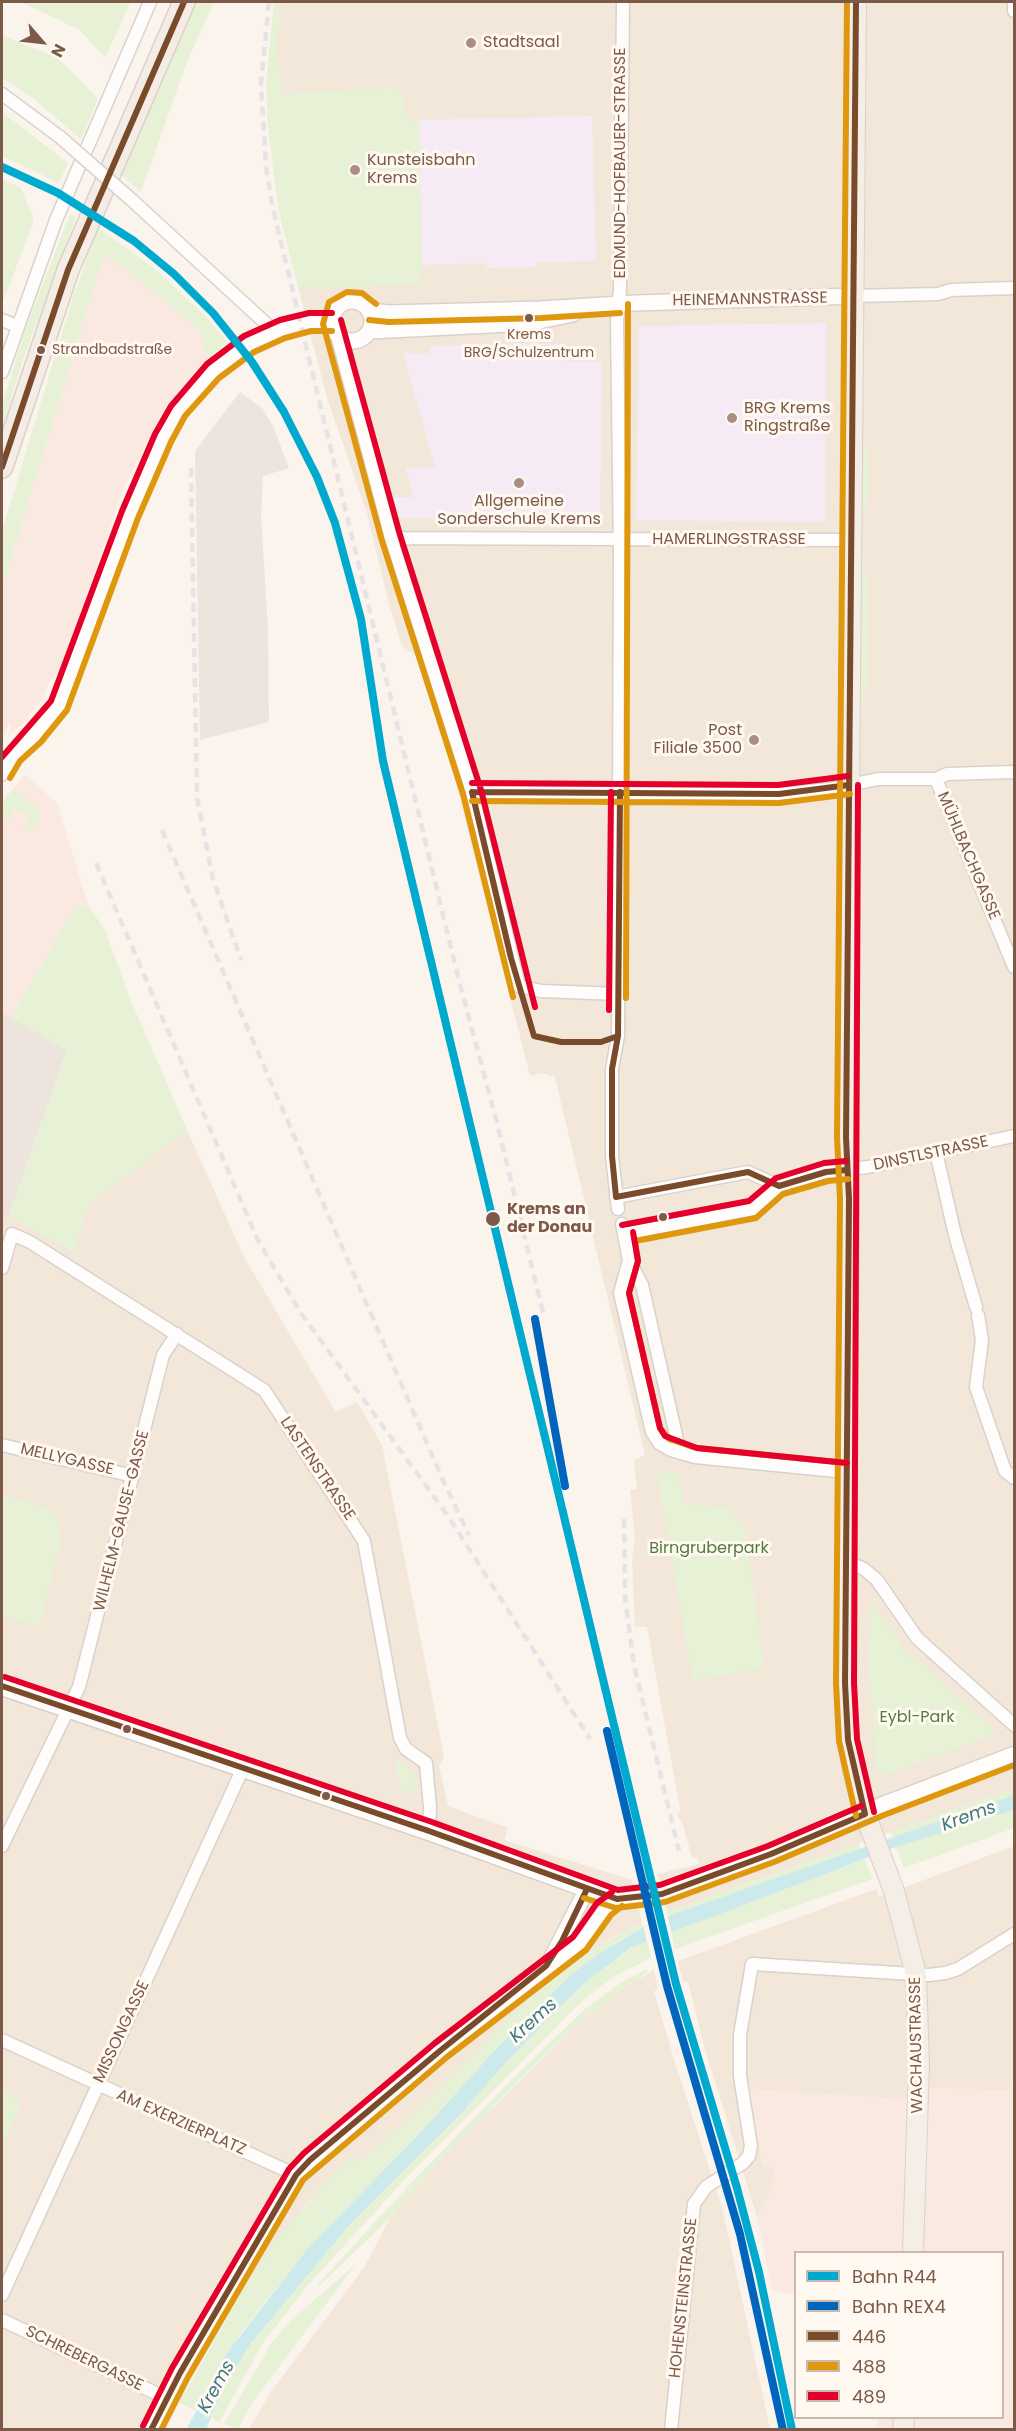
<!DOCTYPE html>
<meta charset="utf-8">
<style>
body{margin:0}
#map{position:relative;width:1016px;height:2431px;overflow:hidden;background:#faf4ed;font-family:Poppins,sans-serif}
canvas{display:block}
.frame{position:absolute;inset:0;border:3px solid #7d5948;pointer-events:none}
.legend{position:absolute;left:794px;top:2251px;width:210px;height:168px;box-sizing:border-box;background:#fff9f1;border:2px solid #cbb9ad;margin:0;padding:8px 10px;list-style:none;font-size:18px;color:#7d5948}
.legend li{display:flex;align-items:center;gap:12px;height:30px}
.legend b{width:30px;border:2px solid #cbb9ad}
.north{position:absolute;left:12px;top:12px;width:60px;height:60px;-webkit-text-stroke:4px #fff9f1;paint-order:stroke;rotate:118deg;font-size:16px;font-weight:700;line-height:24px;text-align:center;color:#7d5948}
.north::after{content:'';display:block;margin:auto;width:21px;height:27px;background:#7d5948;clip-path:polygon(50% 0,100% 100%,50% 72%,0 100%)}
</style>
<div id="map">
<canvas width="1016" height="2431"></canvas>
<div class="frame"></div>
<ul class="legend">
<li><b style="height:8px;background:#00a9ce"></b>Bahn R44</li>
<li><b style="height:8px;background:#0065bd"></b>Bahn REX4</li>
<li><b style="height:8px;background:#7a4b2a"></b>446</li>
<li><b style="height:8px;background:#df970e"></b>488</li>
<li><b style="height:8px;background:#e4002b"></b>489</li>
</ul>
<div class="north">N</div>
</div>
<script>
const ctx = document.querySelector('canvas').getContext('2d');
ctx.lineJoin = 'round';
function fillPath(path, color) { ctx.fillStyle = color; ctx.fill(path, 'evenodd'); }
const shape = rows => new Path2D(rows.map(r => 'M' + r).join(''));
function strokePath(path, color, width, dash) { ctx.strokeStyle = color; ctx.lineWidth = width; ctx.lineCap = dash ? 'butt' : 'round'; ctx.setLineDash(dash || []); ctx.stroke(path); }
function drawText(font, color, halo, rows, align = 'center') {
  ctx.font = font + ' Poppins,sans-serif'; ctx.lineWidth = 6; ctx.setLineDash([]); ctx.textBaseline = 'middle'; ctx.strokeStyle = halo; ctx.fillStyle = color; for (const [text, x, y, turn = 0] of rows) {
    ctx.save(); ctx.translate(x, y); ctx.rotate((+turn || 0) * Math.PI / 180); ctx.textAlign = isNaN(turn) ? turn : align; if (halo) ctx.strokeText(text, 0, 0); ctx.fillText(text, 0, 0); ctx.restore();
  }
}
fillPath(shape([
 [281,2,1014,2,1014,1788,667,1912,658,1874,699,1864,697,1857,692,1858,682,1821,680,1821,677,1813,681,1812,680,1809,647,1627,635,1627,632,1559,635,1540,630,1490,637,1489,634,1460,645,1455,555,1077,542,1073,530,1076,445,740,417,656,402,646,389,604,366,510,328,401,298,287,297,234,276,44],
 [187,1130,244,1257,336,1412,357,1402,382,1445,444,1757,439,1765,448,1806,508,1828,504,1840,632,1880,642,1922,609,1940,559,1974,407,2121,358,2162,351,2158,308,2202,249,2280,191,2379,166,2429,2,2430,2,1227,6,1214,74,1252,88,1205],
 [1014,1846,1014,2075,1010,2091,939,2088,895,2099,749,2089,763,2165,775,2167,771,2192,757,2217,703,2043,688,1981,683,1982,678,1961,876,1889,879,1897],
 [654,1970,658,1989,654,1991,672,2053,723,2211,770,2429,248,2430,272,2390,365,2266,390,2218,450,2149,583,2019,619,1991]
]), '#f3e7da');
fillPath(shape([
 [104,252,165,300,207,340,200,347,210,357,183,385,160,418,124,487,58,679,57,674,49,681,43,699,31,711,29,718,32,717,6,738,11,732,9,723,5,735,2,734,2,589],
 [25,774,57,803,88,905,73,910,11,1018,2,1012,2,803],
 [1014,2075,1014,2429,876,2429,878,2418,1002,2418,1002,2252,796,2252,795,2294,772,2290,757,2217,771,2192,775,2167,763,2166,749,2089,895,2099,939,2088,1009,2091]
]), '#fae9e1');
fillPath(shape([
 [240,392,263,409,273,426,289,468,263,476,261,515,268,630,269,722,200,740,195,451],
 [2,1012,67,1050,9,1216,6,1214,2,1227]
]), '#ede4dd');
fillPath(shape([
 [592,116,596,261,538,262,537,267,487,268,486,263,422,265,419,120],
 [826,323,825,522,636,520,639,326],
 [498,344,565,344,565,361,602,362,600,520,400,518,393,497,414,497,405,468,435,467,403,353,429,354,429,346]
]), '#f6ebf5');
fillPath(shape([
 [21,2,126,2,130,4,105,58,80,30],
 [194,2,214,2,186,64,141,192,118,172],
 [274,2,281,2,276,44,282,94,399,87,409,121,419,120,422,284,367,286,367,288,298,287,278,208,268,126,266,84],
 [2,35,59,59,98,99,81,139,34,99,2,78],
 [2,112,68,163,59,183,2,156],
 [2,179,21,188,34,220,5,297,2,300],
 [70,214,76,217,23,360,2,428,2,406,23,336],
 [98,228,159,272,207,318,227,342,210,357,200,347,207,339,165,300,104,253,2,589,2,531,72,300],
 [862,445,868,445,869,495,865,510,862,509],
 [861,562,864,562,868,582,868,674,864,701,861,701],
 [12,790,34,804,39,811,40,820,33,830,23,830,30,817,14,809,7,821,2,818,2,803],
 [88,905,105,930,129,996,187,1130,88,1205,74,1252,9,1216,67,1051,11,1018,73,910],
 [656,1471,679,1473,683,1503,730,1508,736,1520,745,1526,764,1668,693,1681],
 [2,1494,49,1509,56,1517,59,1526,61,1539,39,1628,2,1615],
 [871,1603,905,1650,993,1728,995,1734,886,1775,876,1767,869,1667],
 [396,1757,417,1775,414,1795,404,1791,399,1784],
 [1014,1788,1014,1795,893,1838,890,1832],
 [1014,1810,1014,1828,904,1868,896,1847],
 [859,1843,861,1850,668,1916,667,1912],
 [865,1859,872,1879,675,1949,671,1931],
 [642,1922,643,1927,614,1944,495,2050,419,2134,308,2248,240,2334,195,2410,179,2403,249,2280,288,2225,328,2181,351,2157,358,2162,407,2121,529,1998,588,1953],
 [647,1940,651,1958,614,1976,580,2003,408,2176,309,2284,265,2340,219,2422,212,2418,223,2390,251,2343,352,2222,458,2117,510,2058,580,1987,631,1948],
 [646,1969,648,1972,583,2019,523,2076,450,2149,390,2218,317,2288,319,2283,413,2181,512,2079,585,2009,619,1984],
 [2,2090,18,2098,20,2106,2,2145],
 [356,2264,252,2403,238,2429,224,2424,271,2344,291,2320]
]), '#e6f1d6');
fillPath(shape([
 [1014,1795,1014,1810,896,1847,630,1948,580,1987,510,2058,458,2117,352,2222,251,2343,223,2390,206,2429,186,2430,227,2353,308,2248,419,2134,495,2050,570,1976,597,1955,643,1927,668,1916]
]), '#cceaec');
fillPath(shape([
 [667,1913,672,1934,647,1943,643,1924]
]), '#faf4ed');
const minor = shape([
 [1014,2,1014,11],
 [2,94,60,137],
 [134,202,274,331],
 [853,296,938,294,951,290,1014,288],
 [2,320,17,326],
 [337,335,391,538,472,792,519,986,541,991,618,994],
 [2,372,56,220,150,2],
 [391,538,850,540],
 [936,779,1014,967],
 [472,792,779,794,830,789,878,779,936,779,947,774,1014,772],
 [936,1152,955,1235,976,1307],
 [616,1197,748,1172,779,1186],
 [618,1209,612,1156,612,1069,618,1036,620,553,617,322,620,289,623,2],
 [622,1224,629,1260,642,1285,680,1453],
 [624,1234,753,1209,779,1186,826,1172,868,1167,1014,1136],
 [629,1260,620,1293,652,1432,659,1443,671,1450,695,1457,846,1472],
 [2,1268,12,1234,30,1242,264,1390,364,1541,400,1738,406,1749,426,1763,430,1807,429,1831],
 [978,1315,982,1340,976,1387,1005,1471,1014,1478],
 [2,1445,133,1476],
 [845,1561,864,1569,877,1580,917,1638,1014,1725],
 [2,1846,79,1687,163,1355,177,1334],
 [2,2040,296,2175],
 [2,2295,243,1768],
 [2,2320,166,2398],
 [671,2430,694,2204,706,2187,743,2163,749,2156,751,2146,740,2076,740,2035,752,1964,929,1975,945,1973,958,1969,1014,1934]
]);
const tertiary = shape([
 '332 321a20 20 0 1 1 40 0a20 20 0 1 1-40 0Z',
 [370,311,389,313,541,309,636,303,853,296],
 [371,331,529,323,573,314],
 [2,773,13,755,34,736,59,706,130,515,163,438,178,411,213,371,249,344,282,329,310,322,332,322],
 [550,1961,587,1889],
 [151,2430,180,2373,296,2175,310,2160,441,2050,580,1943,604,1909,617,1899]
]);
const secondary = shape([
 [2,1686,429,1831,617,1899,662,1894,726,1871,881,1807,1014,1756]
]);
const primary = shape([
 [856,2,846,1137,849,1199,845,1683,848,1740,853,1770,865,1814,894,1891,916,1974,919,2064,913,2252],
 [903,2430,904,2418]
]);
const trunk = shape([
 [2,467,68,270,184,2]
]);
strokePath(minor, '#d9d1cb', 15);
strokePath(tertiary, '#d9d1cb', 18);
strokePath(secondary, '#dad0c9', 21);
strokePath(primary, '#dcd0ca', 22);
strokePath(trunk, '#dcd0ca', 24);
strokePath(minor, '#fefdfc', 12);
strokePath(tertiary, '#fefdfc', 15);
strokePath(secondary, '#fefdfc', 18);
strokePath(primary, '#f4eee6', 20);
strokePath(trunk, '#f4ece5', 21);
strokePath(shape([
 [269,2,261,84,266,167,273,209,457,973,497,1123,544,1317],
 [191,468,197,798,213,879,241,960],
 [162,830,441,1476,469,1535],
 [96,863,257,1238,270,1261,301,1313,450,1519,590,1739],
 [624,1519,625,1597,634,1665,679,1851]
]), '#e6e2e6', 4.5, [9, 6]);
const minorBridge = shape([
 [60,137,134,202]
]);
strokePath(minorBridge, '#d9d1cb', 15, []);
strokePath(minorBridge, '#fefdfc', 12);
strokePath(shape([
 [856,2,846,1137,849,1199,845,1683,848,1740,865,1814],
 [2,467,68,270,184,2],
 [472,792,779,794,849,785],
 [472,792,511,958,534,1036,561,1042,601,1042,618,1036],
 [616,1197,612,1156,612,1069,618,1036,620,792],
 [616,1197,748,1172,779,1186,826,1172,847,1170],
 [2,1686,429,1831,617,1899,662,1894,771,1854,865,1814],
 [151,2430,180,2373,296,2175,310,2160,441,2050,546,1966,562,1941,587,1889]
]), '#7a4b2a', 6);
strokePath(shape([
 [847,2,837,1137,840,1199,836,1683,839,1741,856,1816],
 [376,304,362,293,347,292,329,302,323,324,382,541,463,794,513,997],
 [369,320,389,322,541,318,620,313],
 [10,778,20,761,41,742,67,710,138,518,171,442,185,416,219,378,254,352,285,338,311,331,332,331],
 [472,801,779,803,850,794],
 [626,998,628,304],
 [847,1463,697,1448,669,1439,660,1428,629,1293,638,1261,635,1241,756,1218,783,1194,828,1181,848,1179],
 [584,1898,616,1908,665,1902,774,1862,884,1815,1014,1765],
 [161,2430,188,2377,303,2180,447,2057,586,1950,611,1915,622,1906]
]), '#df970e', 6);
strokePath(shape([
 [341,320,400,535,481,790,535,1007],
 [2,757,51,701,122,511,155,434,171,406,207,364,244,336,280,320,309,313,332,313],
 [472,783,778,785,848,776],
 [858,785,854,1683,857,1739,874,1812],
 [609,1010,611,792],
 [622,1225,749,1201,776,1178,824,1163,846,1161],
 [633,1232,638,1261,629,1293,660,1428,665,1436,697,1448,847,1463],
 [5,1677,432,1822,618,1890,660,1885,768,1846,861,1806],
 [143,2426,172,2368,289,2169,304,2153,435,2043,573,1937,597,1903,612,1892]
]), '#e4002b', 6);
strokePath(shape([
 [2,167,58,193,134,241,174,274,213,313,252,362,284,412,317,477,335,523,361,619,383,761,676,1984,737,2188,759,2272,792,2430]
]), '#00a9ce', 8);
strokePath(shape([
 [535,1319,565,1486],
 [607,1731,667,1986,740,2234,783,2430]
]), '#0065bd', 8);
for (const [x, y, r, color] of [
 [471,43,6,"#a98f82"],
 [355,170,6,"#a98f82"],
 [529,318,5,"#7d5948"],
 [41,350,5,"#7d5948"],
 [732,418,6,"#a98f82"],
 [519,483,6,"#a98f82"],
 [754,740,6,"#a98f82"],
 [663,1217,5,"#7d5948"],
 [493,1219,8,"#7d5948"],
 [127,1729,5,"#7d5948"],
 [326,1796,5,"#7d5948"]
]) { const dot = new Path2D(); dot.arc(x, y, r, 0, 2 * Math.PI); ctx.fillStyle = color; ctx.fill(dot); strokePath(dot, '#fff9f1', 2); }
drawText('14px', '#7d5948', '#fff9f1', [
 ["Krems",529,335],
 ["BRG/Schulzentrum",529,353],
 ["Strandbadstraße",52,350,"left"]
]);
drawText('16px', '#7d5948', '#fff9f1', [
 ["Stadtsaal",483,43],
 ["Kunsteisbahn",367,161],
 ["Krems",367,179],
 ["BRG Krems",744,409],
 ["Ringstraße",744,427],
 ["Allgemeine",519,502,"center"],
 ["Sonderschule Krems",519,520,"center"],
 ["Post",742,731,"right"],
 ["Filiale 3500",742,749,"right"]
], 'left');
drawText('16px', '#7d5948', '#fff9f1', [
 ["EDMUND-HOFBAUER-STRASSE",621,163,-90],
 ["HEINEMANNSTRASSE",750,300,-1],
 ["HAMERLINGSTRASSE",729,540],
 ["MÜHLBACHGASSE",968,856,67],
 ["DINSTLSTRASSE",931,1154,-12],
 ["MELLYGASSE",67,1460,13],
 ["LASTENSTRASSE",317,1469,56],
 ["WILHELM-GAUSE-GASSE",122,1521,-76],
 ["MISSONGASSE",122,2032,-65],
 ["WACHAUSTRASSE",917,2045,-91],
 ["AM EXERZIERPLATZ",181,2123,24],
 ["HOHENSTEINSTRASSE",684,2298,-84],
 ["SCHREBERGASSE",84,2359,26]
]);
drawText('bold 16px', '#7d5948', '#fff9f1', [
 ["Krems an",507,1210],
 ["der Donau",507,1228]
], 'left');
drawText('16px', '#517d3c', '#fff9f1', [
 ["Birngruberpark",709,1549],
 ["Eybl-Park",917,1718]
]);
drawText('italic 18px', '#3a7883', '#fff9f1', [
 ["Krems",969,1817,-20],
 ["Krems",534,2021,-42],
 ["Krems",217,2387,-61]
]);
</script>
